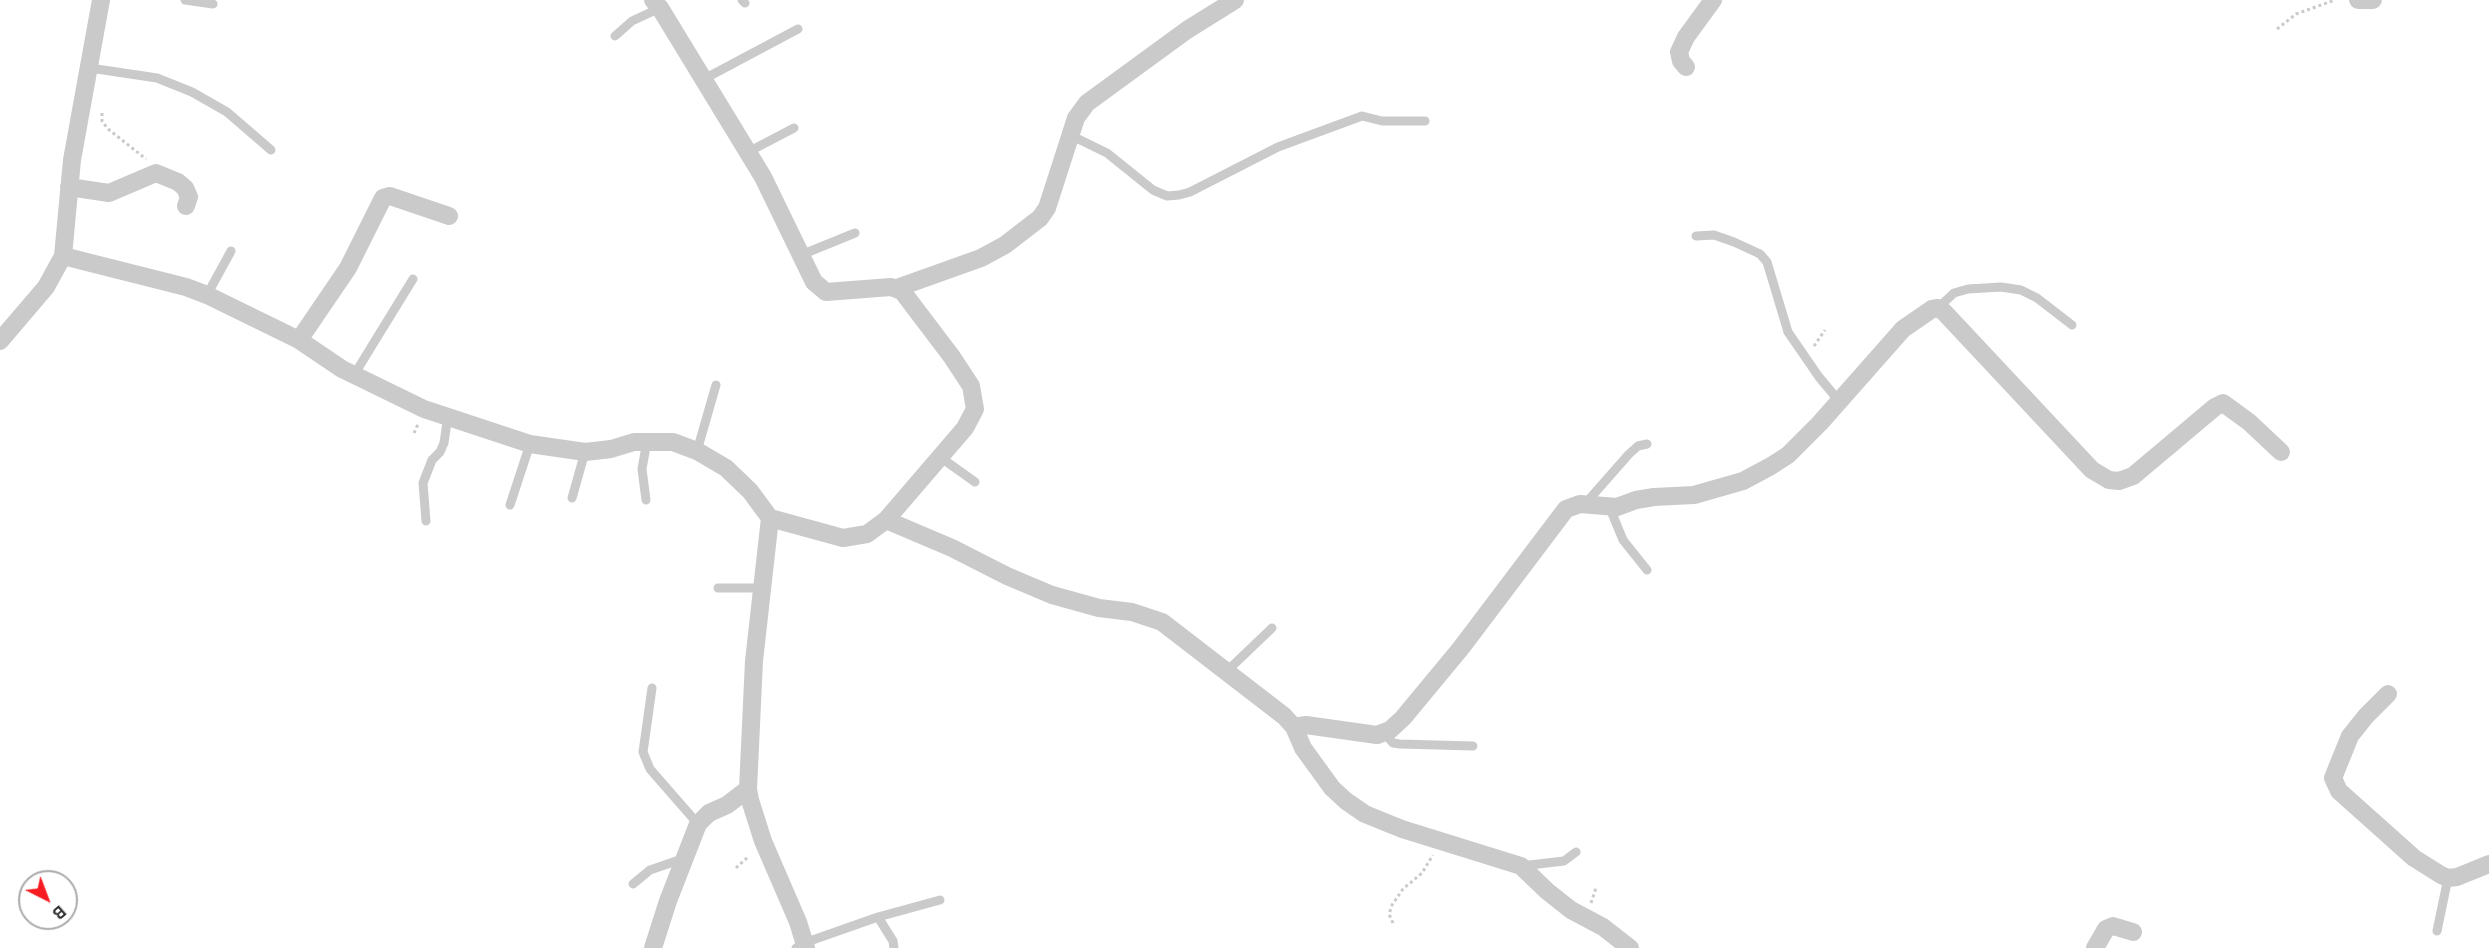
<!DOCTYPE html>
<style>
body{margin:0}
#map{position:relative;width:2489px;height:948px;overflow:hidden;background:#fff;font-family:Raleway,sans-serif}
canvas{display:block}
.north{position:absolute;left:18px;top:870px;width:60px;height:60px;box-sizing:border-box;background:#fff;border:2px solid #ababab;border-radius:50%;rotate:138deg;font-size:16px;font-weight:700;line-height:24px;text-align:center;color:#2d2d2d}
.north::after{content:'';display:block;margin:auto;width:21px;height:27px;background:#f71c21;clip-path:polygon(50% 0,100% 100%,50% 72%,0 100%)}
</style>
<div id="map">
<canvas width="2489" height="948"></canvas>
<div class="north">B</div>
</div>
<script>
const ctx = document.querySelector('canvas').getContext('2d');
ctx.lineJoin = 'round';
const shape = rows => new Path2D(rows.map(r => 'M' + r).join(''));
function strokePath(path, color, width, dash) { ctx.strokeStyle = color; ctx.lineWidth = width; ctx.lineCap = dash ? 'butt' : 'round'; ctx.setLineDash(dash || []); ctx.stroke(path); }
strokePath(shape([
 [2277,29,2296,14,2335,0],
 [102,113,102,121,108,129,146,159],
 [1814,346,1825,330],
 [414,433,418,424],
 [736,868,749,856],
 [1591,903,1596,888],
 [1393,923,1389,914,1392,905,1403,889,1422,873,1433,855]
]), '#cacaca', 3, [3, 3]);
strokePath(shape([
 [185,0,213,4],
 [742,0,745,3],
 [615,36,632,21,660,8],
 [90,68,157,78,192,92,227,112,271,150],
 [704,79,798,29],
 [1070,135,1107,153,1153,190,1167,196,1179,195,1190,192,1278,147,1362,116,1382,121,1425,121],
 [748,152,794,128],
 [1696,236,1714,235,1734,242,1760,254,1767,262,1788,332,1819,377,1839,401],
 [801,255,855,233],
 [207,295,231,251],
 [1938,308,1954,293,1968,289,2001,287,2021,290,2037,298,2072,325],
 [354,375,413,279],
 [697,451,716,385],
 [940,457,975,482],
 [572,498,585,452],
 [646,500,642,469,647,441],
 [1585,504,1629,454,1638,446,1647,444],
 [510,505,530,444],
 [1609,506,1623,540,1647,570],
 [426,521,423,483,432,460,440,452,444,443,448,415],
 [718,588,761,588],
 [1226,672,1272,628],
 [652,688,643,752,650,769,698,824],
 [1384,733,1393,743,1400,744,1473,746],
 [1521,866,1564,861,1576,852],
 [633,884,650,870,685,858],
 [878,917,893,941,894,948],
 [2437,931,2448,878],
 [796,948,804,943,878,917,940,900]
]), '#cacaca', 9);
strokePath(shape([
 [653,0,660,8,763,177,814,282,826,292,891,287,902,291,952,357,971,386,975,409,965,428,886,520,867,534,843,538,770,518],
 [2358,0,2373,0],
 [1686,67,1681,61,1679,52,1686,37,1713,0],
 [69,187,109,193,156,173,178,182,185,188,189,197,186,206],
 [63,256,186,287,207,295,299,340,342,369,424,409,530,444,585,452,611,449,634,442,673,442,697,451,726,468,750,491,770,518,754,661,748,789,750,800,763,841,798,922,806,948],
 [897,288,981,258,1005,245,1040,218,1047,208,1076,118,1087,103,1187,30,1235,0],
 [299,340,348,268,383,198,390,196,449,216],
 [0,341,46,287,63,256,72,160,101,0],
 [886,520,952,548,1007,576,1052,595,1099,608,1132,612,1162,622,1284,716,1294,727,1303,748,1332,788,1346,801,1365,814,1402,829,1521,866,1547,891,1571,910,1603,927,1630,948],
 [2388,694,2366,716,2350,736,2333,778,2339,791,2414,858,2441,875,2448,878,2457,877,2489,864],
 [1294,727,1306,725,1377,735,1390,730,1403,718,1461,648,1566,509,1580,504,1617,507,1636,500,1654,497,1694,495,1743,481,1771,466,1788,455,1820,423,1903,329,1932,309,1938,308,1944,312,2092,470,2109,480,2119,481,2133,476,2215,407,2223,403,2249,422,2281,452],
 [653,948,668,901,698,824,709,813,727,805,748,789],
 [2095,948,2106,929,2113,926,2133,932]
]), '#cacaca', 18);
</script>
